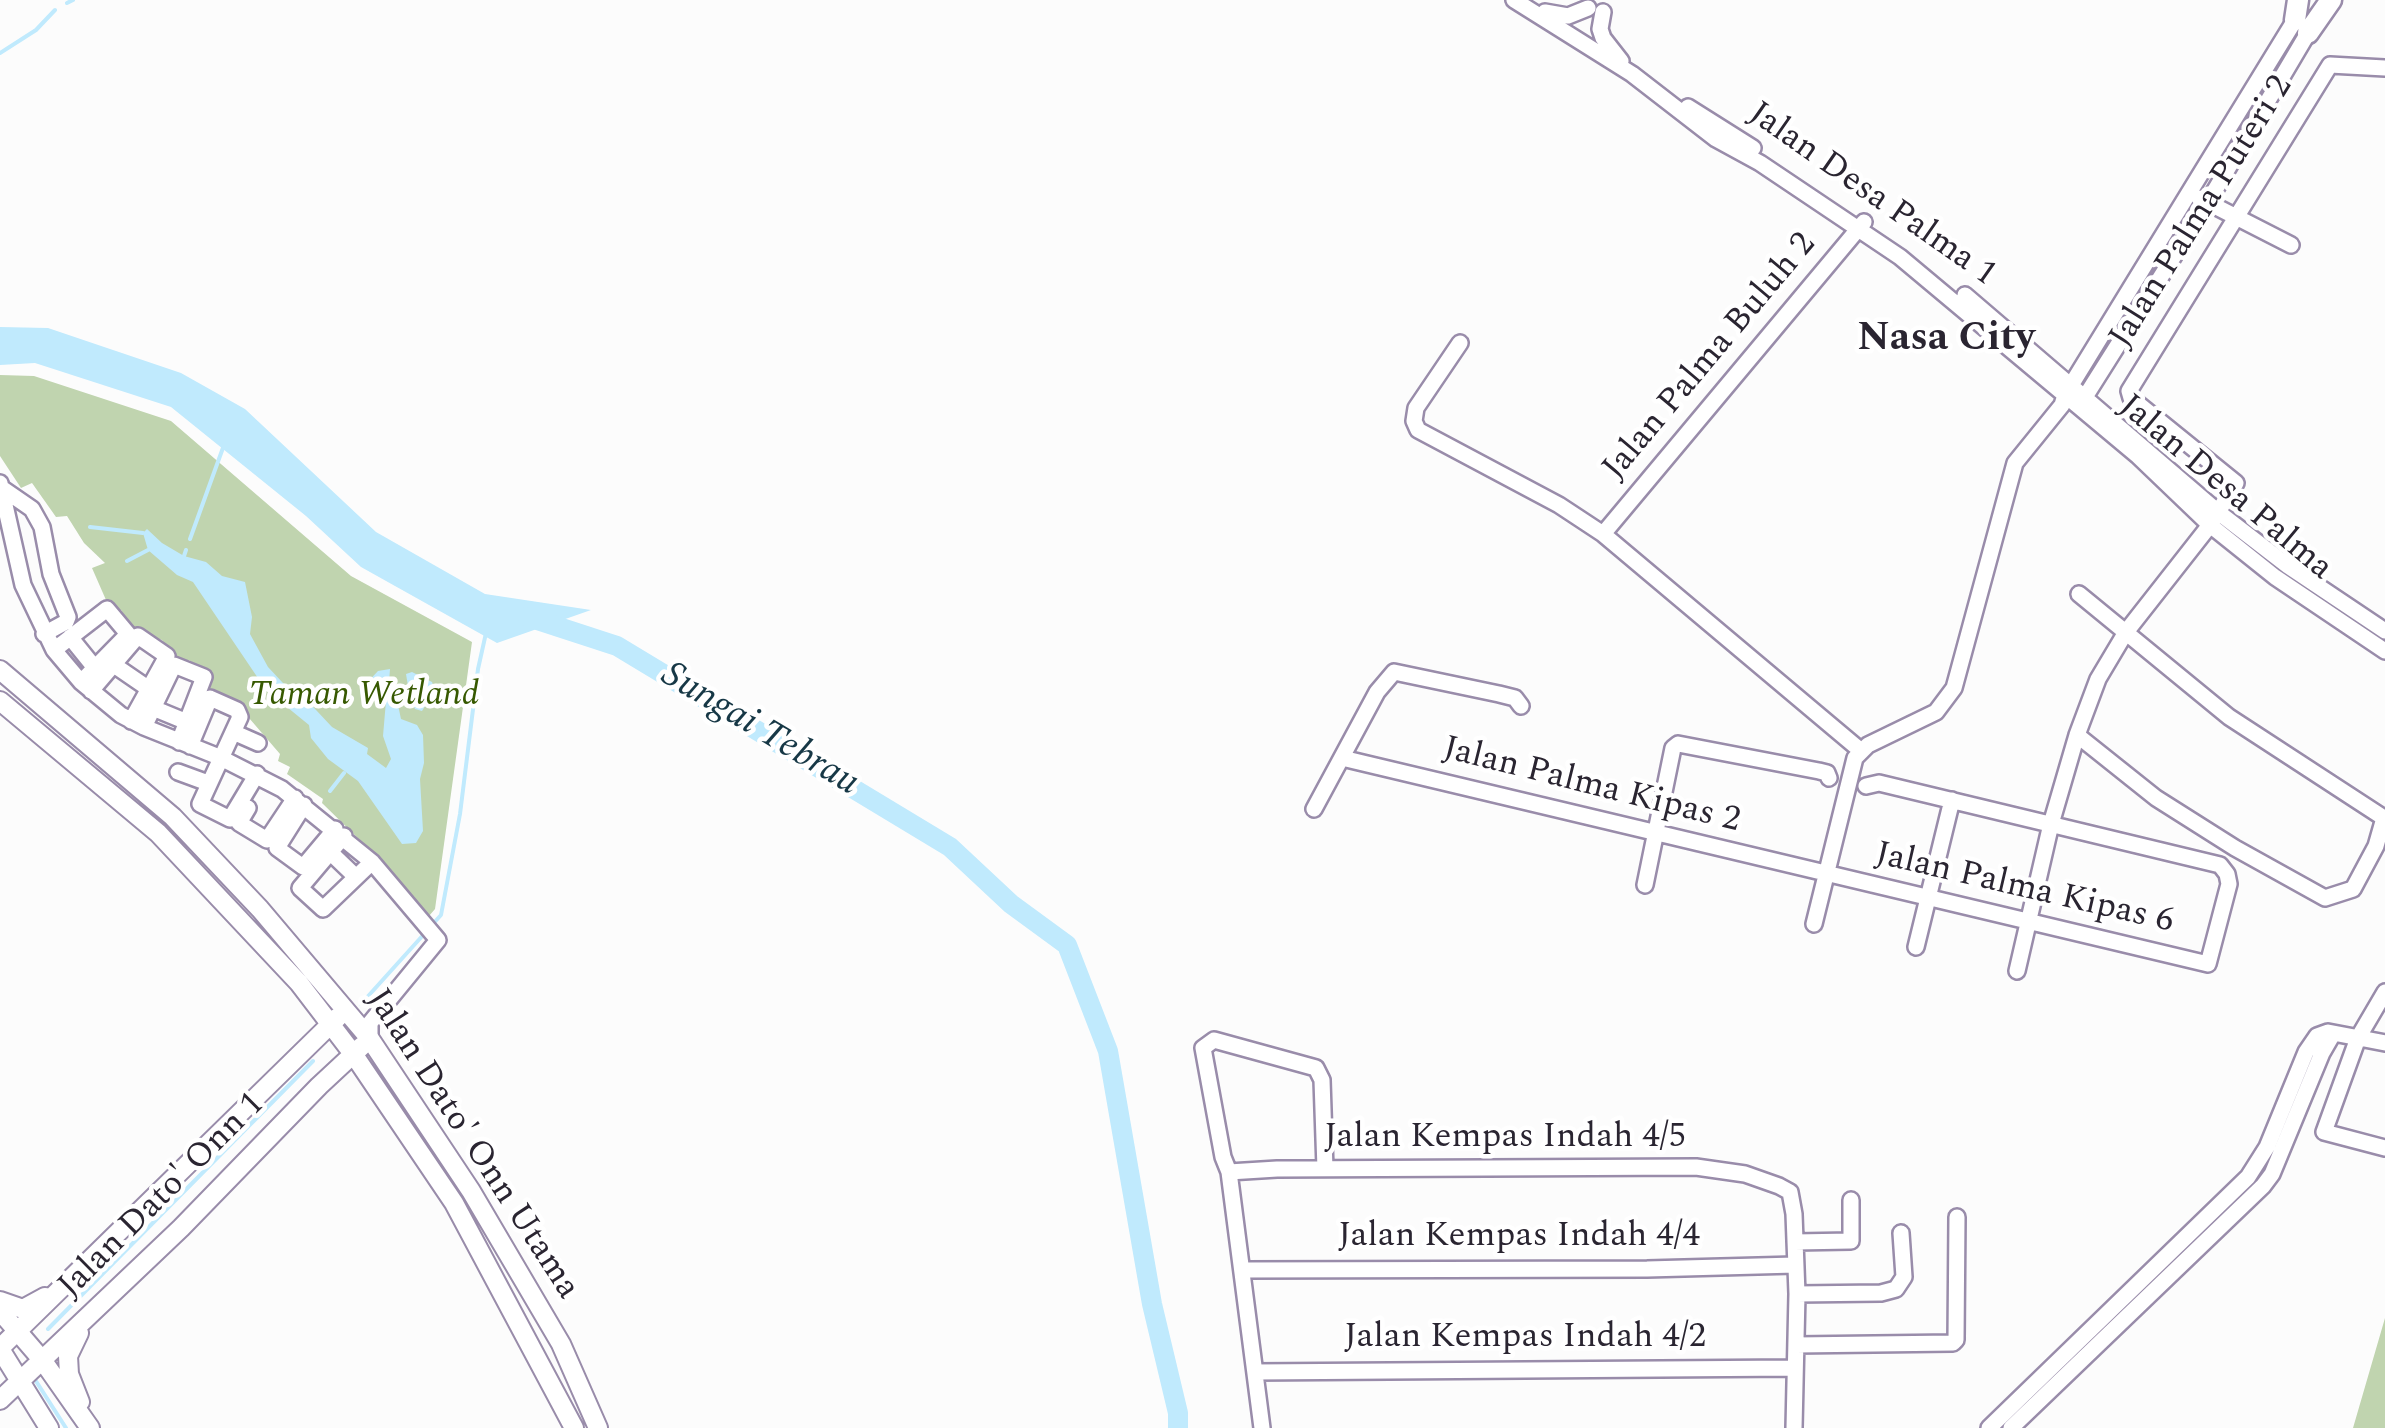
<!DOCTYPE html>
<style>
body{margin:0}
canvas{display:block;background:#fcfcfc}
</style>
<canvas width="2385" height="1428"></canvas>
<script>
const ctx = document.querySelector('canvas').getContext('2d');
ctx.lineJoin = 'round';
function fillPath(path, color) { ctx.fillStyle = color; ctx.fill(path, 'evenodd'); }
const shape = rows => new Path2D(rows.map(r => 'M' + r).join(''));
function strokePath(path, color, width, dash) { ctx.strokeStyle = color; ctx.lineWidth = width; ctx.lineCap = dash ? 'butt' : 'round'; ctx.setLineDash(dash || []); ctx.stroke(path); }
function drawText(font, color, halo, rows, align = 'center') {
  ctx.font = font + ' Spectral,serif'; ctx.lineWidth = 9; ctx.setLineDash([]); ctx.textBaseline = 'middle'; ctx.strokeStyle = halo; ctx.fillStyle = color; for (const [text, x, y, turn = 0] of rows) {
    ctx.save(); ctx.translate(x, y); ctx.rotate((+turn || 0) * Math.PI / 180); ctx.textAlign = isNaN(turn) ? turn : align; if (halo) ctx.strokeText(text, 0, 0); ctx.fillText(text, 0, 0); ctx.restore();
  }
}
fillPath(shape([
 [0,375,34,376,171,421,351,576,472,642,435,909,429,916,371,851,322,803,323,799,287,774,290,767,278,761,280,754,243,711,223,694,206,688,209,675,189,660,171,661,172,655,162,640,135,632,121,610,115,610,106,600,92,568,105,563,84,543,67,516,56,517,32,483,21,488,0,456],
 [2385,1318,2385,1428,2353,1428]
]), '#c0d4af');
fillPath(shape([
 [0,327,48,328,181,373,245,409,376,532,485,594,591,610,497,643,361,567,306,516,171,407,35,363,0,365],
 [147,529,162,543,184,556,206,562,222,576,245,582,252,617,250,634,268,667,283,683,301,694,332,727,368,748,367,754,386,768,391,759,383,736,386,701,374,694,361,695,360,690,378,671,390,669,389,682,395,691,401,719,417,725,423,735,424,763,420,779,423,831,416,843,402,844,358,781,328,759,311,738,309,725,266,690,193,582,177,575,148,550,143,533],
 [412,672,432,682,435,690,422,711,415,709,410,698,406,674]
]), '#c0eafd');
strokePath(shape([
 [67,3,73,0],
 [0,53,36,30,55,10],
 [90,527,143,533],
 [190,539,224,445],
 [184,556,186,550],
 [127,561,148,550],
 [330,791,344,773],
 [431,926,441,915,460,814,478,669,486,633],
 [361,1004,425,933],
 [48,1329,313,1061],
 [34,1378,66,1428]
]), '#c0eafd', 4);
strokePath(shape([
 [528,617,617,646,950,847,1011,904,1067,945,1108,1051,1152,1304,1178,1413,1178,1428]
]), '#c0eafd', 20);
const minor = shape([
 [1514,0,1632,74,1716,139,1760,163,1900,257,2138,456,2210,525,2275,577,2385,651],
 [1545,12,1568,16,1588,8],
 [1603,12,1600,29,1603,38,1621,61],
 [1688,107,1753,148],
 [2199,198,2291,245],
 [1965,295,2218,512,2288,566,2385,631],
 [1460,343,1416,408,1414,421,1418,430,1559,505,1603,534,1860,750],
 [2078,402,2085,397,2208,202,2308,33],
 [0,483,23,585,54,650,81,682,121,715,144,727,219,757,282,789,372,862,438,940,370,1023,370,1039],
 [3,489,32,509,42,527,51,574,68,617,66,622,44,634],
 [1603,534,1864,222],
 [70,637,95,668],
 [54,650,107,609,128,634,81,682],
 [114,665,149,689],
 [91,691,138,636,167,656,131,721],
 [153,708,187,722],
 [144,727,174,665,204,677,179,742],
 [233,732,258,743],
 [2077,735,2156,798,2235,848,2325,898,2353,889,2376,846,2384,818,2229,717,2079,594],
 [190,746,210,698,237,710,240,717,200,804,230,819,257,774],
 [1342,758,2208,964,2229,884,2227,874,2220,865,1879,783,1866,786],
 [178,772,208,783],
 [304,805,277,848,303,867,335,829],
 [248,808,239,823,267,840,295,798],
 [1314,809,1377,692,1394,672,1499,694,1515,698,1521,706],
 [344,836,300,888,323,909,372,862],
 [330,852,356,877],
 [1645,885,1673,748,1678,744,1819,771,1827,773,1829,778],
 [1814,924,1855,758,1868,745,1936,712,1954,688,2015,463,2062,405,2065,395,2295,20],
 [1916,947,1952,800],
 [2017,971,2051,824,2077,735,2098,679,2126,632,2210,525,2236,483,2131,398,2129,391,2330,65,2385,68],
 [2385,992,2358,1038,2324,1132,2385,1148],
 [1229,1172,1277,1169,1696,1167,1745,1174,1779,1186,1790,1192,1794,1214,1797,1294,1794,1428],
 [1795,1242,1851,1241,1851,1200],
 [1243,1270,1647,1269,1795,1265],
 [1797,1294,1881,1293,1896,1289,1904,1277,1901,1233],
 [1796,1345,1953,1343,1956,1340,1957,1217],
 [1255,1372,1795,1368],
 [1262,1428,1229,1172,1223,1157,1203,1048,1214,1040,1316,1068,1322,1080,1325,1169],
 [1989,1428,2248,1177,2267,1147,2306,1052,2317,1036,2328,1032,2385,1043],
 [2011,1428,2263,1186,2272,1174,2322,1053,2333,1034]
]);
const major = shape([
 [0,670,173,817,260,909,370,1039,471,1191,561,1344,598,1428],
 [0,701,158,833,299,983,354,1055,454,1203,574,1428],
 [0,1301,23,1309,45,1297],
 [0,1311,43,1361,90,1428],
 [79,1333,68,1356,69,1374,80,1402],
 [0,1348,338,1017],
 [0,1349,49,1428],
 [0,1400,181,1228,319,1086,362,1046]
]);
const highway = shape([
 [2295,20,2298,0],
 [2308,33,2331,0]
]);
strokePath(minor, '#998caa', 20);
strokePath(major, '#998caa', 22);
strokePath(highway, '#998caa', 25);
strokePath(minor, '#fff', 15);
strokePath(major, '#fff', 18);
strokePath(highway, '#fff', 20);
drawText('35px', '#2a2531', '#fff', [
 ["Jalan Desa Palma 1",1871,196,35],
 ["Jalan Palma Puteri 2",2203,213,-58],
 ["Jalan Palma Buluh 2",1711,358,-50],
 ["Jalan Desa Palma",2224,489,40],
 ["Jalan Palma Kipas 2",1591,787,14],
 ["Jalan Palma Kipas 6",2024,890,13],
 ["Jalan Kempas Indah 4/5",1505,1139],
 ["Jalan Dato' Onn Utama",471,1145,57],
 ["Jalan Dato' Onn 1",163,1197,-45],
 ["Jalan Kempas Indah 4/4",1519,1238],
 ["Jalan Kempas Indah 4/2",1525,1339]
]);
drawText('italic 35px', '#375901', '#fff', [
 ["Taman Wetland",364,697]
]);
drawText('italic 38px', '#173846', '#fff', [
 ["Sungai Tebrau",759,731,31]
]);
drawText('bold 40px', '#2a2531', '#fff', [
 ["Nasa City",1946,341]
]);
</script>
